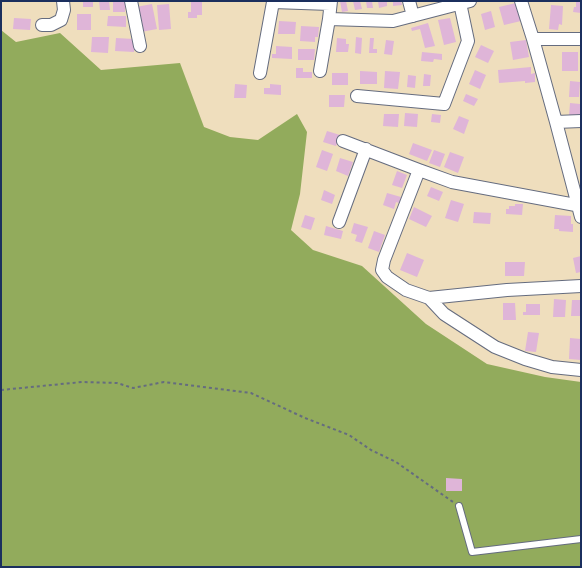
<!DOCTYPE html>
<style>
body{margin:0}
#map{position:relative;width:582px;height:568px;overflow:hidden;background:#efdebd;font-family:"Patrick Hand",sans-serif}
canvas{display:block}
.frame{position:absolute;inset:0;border:2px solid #1b2f5e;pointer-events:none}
</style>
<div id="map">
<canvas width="582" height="568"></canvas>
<div class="frame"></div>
</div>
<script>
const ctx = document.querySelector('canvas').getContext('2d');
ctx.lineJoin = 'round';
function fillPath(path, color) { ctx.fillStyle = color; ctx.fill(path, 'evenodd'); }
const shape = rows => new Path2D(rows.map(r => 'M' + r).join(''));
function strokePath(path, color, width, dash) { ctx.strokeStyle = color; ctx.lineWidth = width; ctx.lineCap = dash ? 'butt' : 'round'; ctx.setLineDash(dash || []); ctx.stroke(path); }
fillPath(shape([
 [1,30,16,42,60,33,101,70,180,63,204,127,230,137,258,140,297,114,307,132,300,194,291,230,313,250,362,266,426,324,487,364,545,377,581,382,581,567,1,567]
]), '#92ab5c');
fillPath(shape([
 [83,1,93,1,93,7,83,7],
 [99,1,109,1,110,10,100,10],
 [113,1,125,1,125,12,113,12],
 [191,1,202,1,202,15,197,15,197,18,188,18,188,12,191,12],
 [340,1,346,1,348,11,342,12],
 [353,1,360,1,362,9,355,10],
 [366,1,372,1,373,8,367,8],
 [378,1,387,1,387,6,379,8],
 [393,1,401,1,402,5,393,6],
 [576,1,581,1,581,13,573,12,574,7,576,7],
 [516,3,521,21,504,25,499,7],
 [152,4,157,29,141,32,136,7],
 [169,4,171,29,159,30,157,5],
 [551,5,563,6,562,25,559,24,558,30,549,29],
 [491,11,495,27,485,30,481,14],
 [77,14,91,14,91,30,77,30],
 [108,16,126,16,126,27,107,26],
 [14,18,31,19,30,30,13,29],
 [450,18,456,42,444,45,438,20],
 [279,21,296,22,295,34,278,34],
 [428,23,435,46,425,48,420,29,412,31,411,28],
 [301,26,319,27,318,37,315,37,315,42,300,41],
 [92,37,109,37,108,53,91,52],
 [356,37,362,38,361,54,355,53],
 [116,38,134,39,134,52,115,51],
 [337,38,346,39,346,44,349,44,348,52,336,52],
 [370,38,374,38,373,49,377,49,377,53,369,53],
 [386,40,394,41,392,55,384,54],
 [526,40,529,57,513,60,510,42],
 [481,45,494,51,488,63,475,57],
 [276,46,292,47,292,59,272,58,272,54,276,54],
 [298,49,315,49,314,60,298,60],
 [422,52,442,54,442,60,434,59,433,62,421,61],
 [562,52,578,52,578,71,562,71],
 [531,67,531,74,535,73,535,82,525,83,525,81,499,83,498,70],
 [296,68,303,68,303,72,312,72,312,78,296,78],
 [475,70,486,75,480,89,469,84],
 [360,71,377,72,377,84,360,84],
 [385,71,400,72,398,89,384,88],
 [332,73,348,73,348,85,332,85],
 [424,74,431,75,430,86,423,86],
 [408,75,416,76,415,88,407,87],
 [570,81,580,82,579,97,569,97],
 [235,84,247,85,246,98,234,98],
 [270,84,281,85,281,95,264,94,264,88,270,88],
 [466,94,478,99,474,106,463,101],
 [329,95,345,95,344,107,329,107],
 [570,103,580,104,580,116,569,116],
 [405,113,418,114,417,127,404,126],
 [384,114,399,114,398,127,383,126],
 [432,114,441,115,440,123,431,122],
 [459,116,469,120,464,134,453,129],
 [327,131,340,135,336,146,323,142],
 [413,143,432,150,427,161,409,154],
 [322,150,333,154,327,171,316,167],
 [434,150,445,154,440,167,429,163],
 [450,152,464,157,458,173,444,167],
 [340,158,353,162,348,176,336,171],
 [397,171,407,175,402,188,392,185],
 [431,187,443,192,439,201,427,196],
 [324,190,335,195,332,204,321,200],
 [387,193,401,197,399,203,396,202,394,209,383,205],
 [451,200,464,204,458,222,445,218],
 [515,204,523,204,522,215,506,214,506,209,509,209,509,206,515,206],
 [414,207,432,216,426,227,409,219],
 [474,212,491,213,490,224,473,223],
 [305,215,315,218,311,230,301,227],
 [555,215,571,216,571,224,573,224,573,232,559,231,559,229,554,229],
 [354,223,368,227,362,243,355,241,357,235,351,233],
 [326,226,343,231,341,239,324,235],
 [374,231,385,235,379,252,368,248],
 [407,253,424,260,417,277,400,270],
 [581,256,581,272,576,273,573,258],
 [505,262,525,262,524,276,505,276],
 [554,299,566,300,565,317,553,317],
 [572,300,581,300,581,316,571,316],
 [503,303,515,303,516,320,503,320],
 [526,304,540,304,540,315,523,315,523,312,526,312],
 [528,332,539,333,536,352,525,351],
 [570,338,581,339,581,360,569,359],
 [446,478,462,479,462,491,446,491]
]), '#dfb5d8');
const service = shape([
 [459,506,472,552,581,539]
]);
const minor = shape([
 [131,1,140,46],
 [331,1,329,19,393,21,470,1],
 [409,1,413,16],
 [521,1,533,39,556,122,581,217],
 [42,25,51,25,61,20,64,10,63,1],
 [533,39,581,39],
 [320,71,329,19],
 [260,73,273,2,330,4],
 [357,96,444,104,468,41,460,3],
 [556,122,581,121],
 [343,141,419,170,452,182,581,206],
 [419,170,384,260,382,270,387,277,406,290,429,298,507,290,581,286],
 [339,222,366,149],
 [429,298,444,314,495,347,525,359,552,367,581,370]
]);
strokePath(service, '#656c7f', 8);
strokePath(minor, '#656c7f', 14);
strokePath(shape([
 [1,390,82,382,117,383,133,388,164,382,251,393,305,418,349,435,371,450,396,462,453,502]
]), '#656c7f', 2, [3, 3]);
strokePath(service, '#fff', 6);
strokePath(minor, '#fff', 12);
</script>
